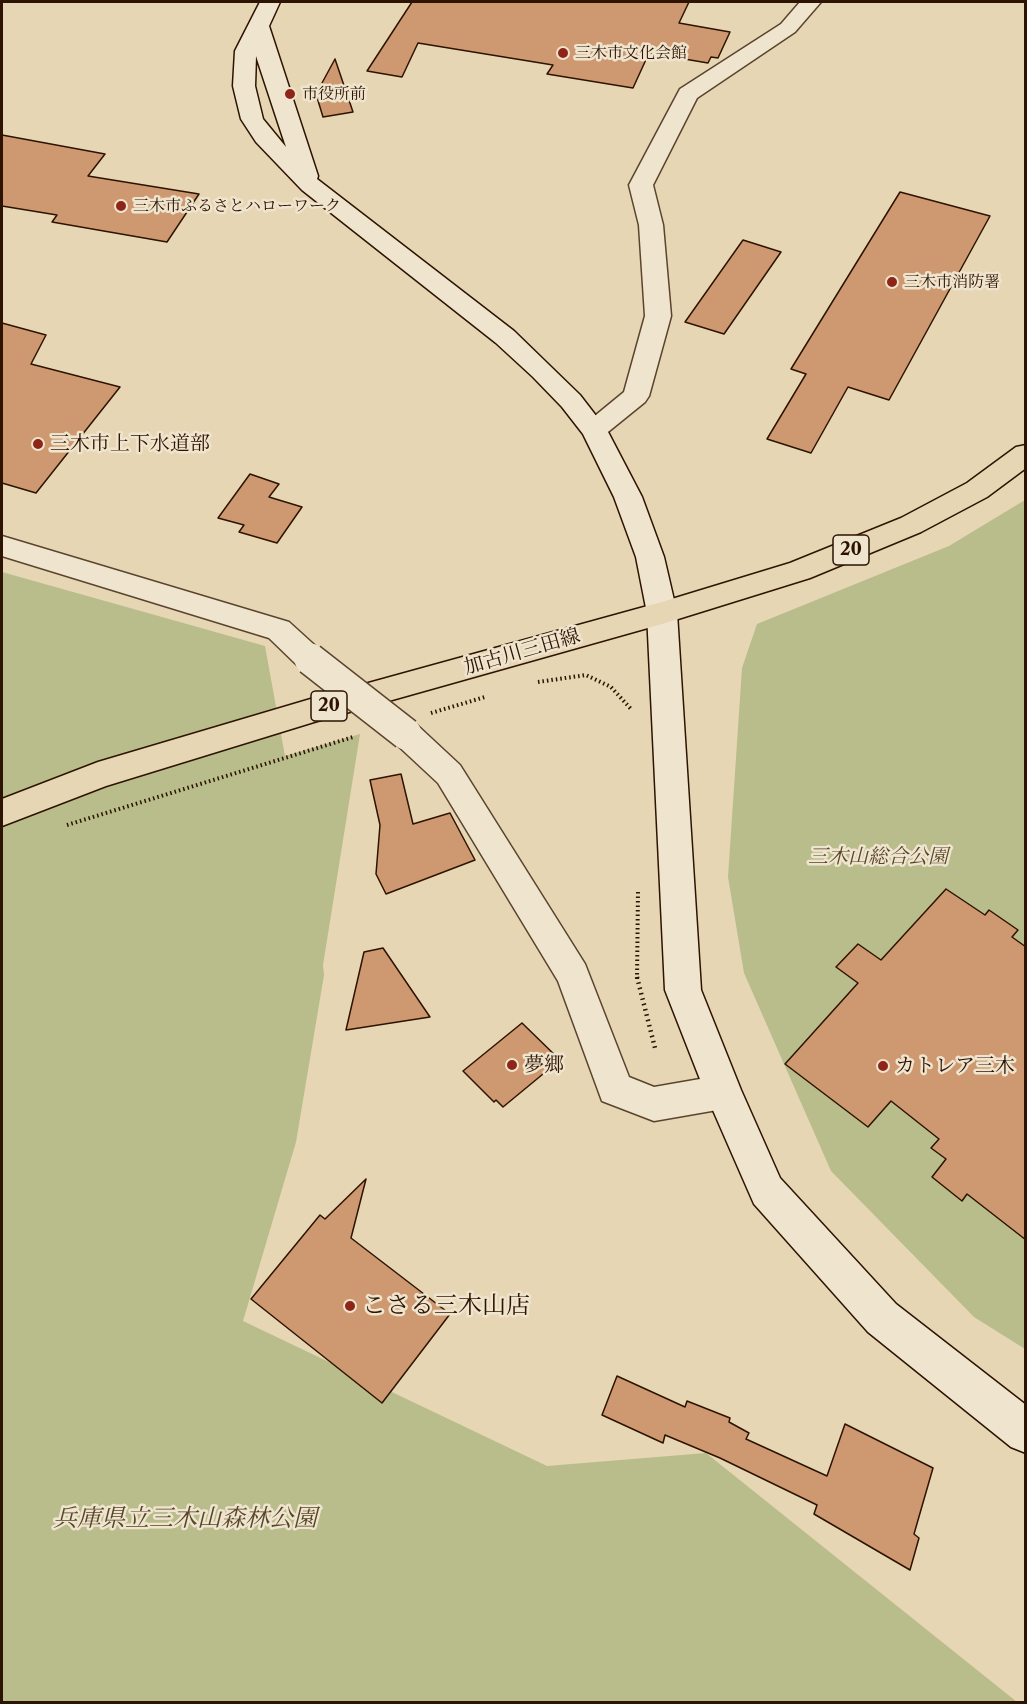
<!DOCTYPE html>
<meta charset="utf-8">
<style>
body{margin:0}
#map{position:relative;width:1027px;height:1704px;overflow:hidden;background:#e6d6b4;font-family:"Libre Caslon Text",serif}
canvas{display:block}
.frame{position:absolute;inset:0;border:3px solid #2d1301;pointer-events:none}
</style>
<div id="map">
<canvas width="1027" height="1704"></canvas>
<div class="frame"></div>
</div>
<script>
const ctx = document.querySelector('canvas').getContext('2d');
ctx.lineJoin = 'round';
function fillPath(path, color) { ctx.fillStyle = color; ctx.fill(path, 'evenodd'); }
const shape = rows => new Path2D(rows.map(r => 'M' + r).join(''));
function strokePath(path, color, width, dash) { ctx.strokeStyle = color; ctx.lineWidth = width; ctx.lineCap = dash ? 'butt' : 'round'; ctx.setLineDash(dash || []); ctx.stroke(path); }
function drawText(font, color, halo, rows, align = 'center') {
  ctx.font = font + ' "Libre Caslon Text","Noto Serif JP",serif'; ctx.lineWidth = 5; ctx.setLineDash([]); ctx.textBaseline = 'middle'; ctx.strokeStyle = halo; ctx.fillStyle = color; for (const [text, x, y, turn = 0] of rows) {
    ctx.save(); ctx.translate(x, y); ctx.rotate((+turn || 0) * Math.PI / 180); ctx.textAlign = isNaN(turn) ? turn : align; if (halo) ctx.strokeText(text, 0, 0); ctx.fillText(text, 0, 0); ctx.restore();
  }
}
fillPath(shape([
 [1025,500,1025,1349,974,1317,831,1171,744,973,728,877,742,668,757,624,949,546],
 [2,572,265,646,285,756,360,734,323,965,324,975,296,1142,243,1321,547,1466,706,1453,1017,1702,2,1702]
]), '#b8bd8b');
const building = shape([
 [412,2,689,2,679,23,730,32,718,58,711,57,708,63,649,53,633,88,547,74,553,65,418,43,402,77,367,71,412,2],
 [335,59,353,112,323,117,316,94,335,59],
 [2,135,105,154,88,176,199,194,167,242,52,222,57,215,2,206,2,135],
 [900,192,990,216,889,400,848,387,811,453,767,439,806,374,791,369,900,192],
 [743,240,781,252,724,334,685,322,743,240],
 [2,323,46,335,31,364,120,387,36,493,2,483,2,323],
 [250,474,279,484,269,497,302,507,277,543,239,532,244,525,218,518,250,474],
 [401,774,413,824,450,813,475,860,386,894,376,874,380,825,370,780,401,774],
 [946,889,985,915,989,910,1018,930,1012,937,1026,947,1026,1240,967,1194,962,1201,932,1177,946,1159,931,1148,939,1139,891,1101,868,1127,785,1064,858,983,836,967,858,944,881,960,946,889],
 [383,948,430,1017,346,1030,364,952,383,948],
 [522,1023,560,1060,503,1107,496,1100,494,1102,463,1071,522,1023],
 [366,1179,351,1238,450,1314,382,1403,251,1299,320,1215,325,1219,366,1179],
 [617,1376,685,1407,687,1401,730,1418,729,1422,749,1433,746,1439,827,1476,845,1424,933,1468,914,1534,919,1538,910,1570,814,1514,817,1505,720,1458,665,1435,663,1443,602,1415,617,1376]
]);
fillPath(building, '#ce9971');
strokePath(building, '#2d1301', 1.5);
const street = shape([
 [800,2,821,2,795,32,697,98,653,185,663,225,671,316,649,396,645,402,603,436,594,439,585,436,581,430,585,424,624,392,645,316,639,225,629,185,680,89,781,24,800,2],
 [2,536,289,622,321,651,325,659,321,667,310,671,299,667,269,638,2,556,2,536],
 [406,722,417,725,460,765,585,964,629,1077,654,1087,723,1075,736,1080,741,1092,736,1104,723,1109,654,1121,602,1101,558,981,438,783,395,743,390,734,395,725,406,722]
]);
const secondary = shape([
 [260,2,280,2,269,26,318,176,317,179,514,331,580,395,607,430,642,497,664,557,677,613,701,990,741,1090,780,1178,896,1304,1026,1405,1026,1453,1011,1447,868,1332,754,1204,705,1092,665,990,647,613,636,557,614,497,583,434,562,407,533,377,496,343,302,190,256,142,241,119,233,86,235,51,260,2],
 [256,56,286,147,263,119,255,86,256,56]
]);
const primary = shape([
 [1026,445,1026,468,987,497,921,532,810,578,662,624,314,722,106,786,2,826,2,799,98,762,314,698,662,602,790,563,901,518,967,483,1016,447,1026,445]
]);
strokePath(street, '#5b442e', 3);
strokePath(secondary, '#2d1301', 3);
strokePath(primary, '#2d1301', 3);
strokePath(shape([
 [538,682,586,675,611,687,631,709],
 [431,713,485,697],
 [67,825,353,737],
 [637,979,638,889]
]), '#2d1301', 4, [1.5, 3]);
strokePath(shape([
 [637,977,655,1048]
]), '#2d1301', 4.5, [1.5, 4]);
fillPath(street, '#efe4ce');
fillPath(secondary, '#efe4ce');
fillPath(primary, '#e6d6b4');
const streetBridge = shape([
 [310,659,406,734]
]);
strokePath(streetBridge, '#5b442e', 34, []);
strokePath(streetBridge, '#efe4ce', 31);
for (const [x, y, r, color] of [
 [563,53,6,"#8f2418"],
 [290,94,6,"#8f2418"],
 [121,206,6,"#8f2418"],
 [892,282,6,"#8f2418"],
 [38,444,6,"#8f2418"],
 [512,1065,6,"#8f2418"],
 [883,1066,6,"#8f2418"],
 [350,1306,6,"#8f2418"]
]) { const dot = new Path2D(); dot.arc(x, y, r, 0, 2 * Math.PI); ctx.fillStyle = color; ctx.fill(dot); strokePath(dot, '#efe4ce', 2); }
drawText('16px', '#2d1301', '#efe4ce', [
 ["三木市文化会館",575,53],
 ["市役所前",302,94],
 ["三木市ふるさとハローワーク",133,206],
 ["三木市消防署",904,282]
], 'left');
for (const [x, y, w] of [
 [851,550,36],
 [329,706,36]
]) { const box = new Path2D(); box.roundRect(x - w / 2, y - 15, w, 30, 4.5); ctx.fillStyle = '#efe4ce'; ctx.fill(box); strokePath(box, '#2d1301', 1.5); }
drawText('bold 18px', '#2d1301', null, [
 ["20",851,550],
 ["20",329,706]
]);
drawText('20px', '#2d1301', '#efe4ce', [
 ["三木市上下水道部",50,444],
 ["夢郷",524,1065],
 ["カトレア三木",895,1066]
], 'left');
drawText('20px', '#2d1301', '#efe4ce', [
 ["加古川三田線",522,652,-16]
]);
drawText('italic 20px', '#57462a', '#efe4ce', [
 ["三木山総合公園",878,857]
]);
drawText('24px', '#2d1301', '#efe4ce', [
 ["こさる三木山店",362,1306]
], 'left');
drawText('italic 24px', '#57462a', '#efe4ce', [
 ["兵庫県立三木山森林公園",185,1519]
]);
</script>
